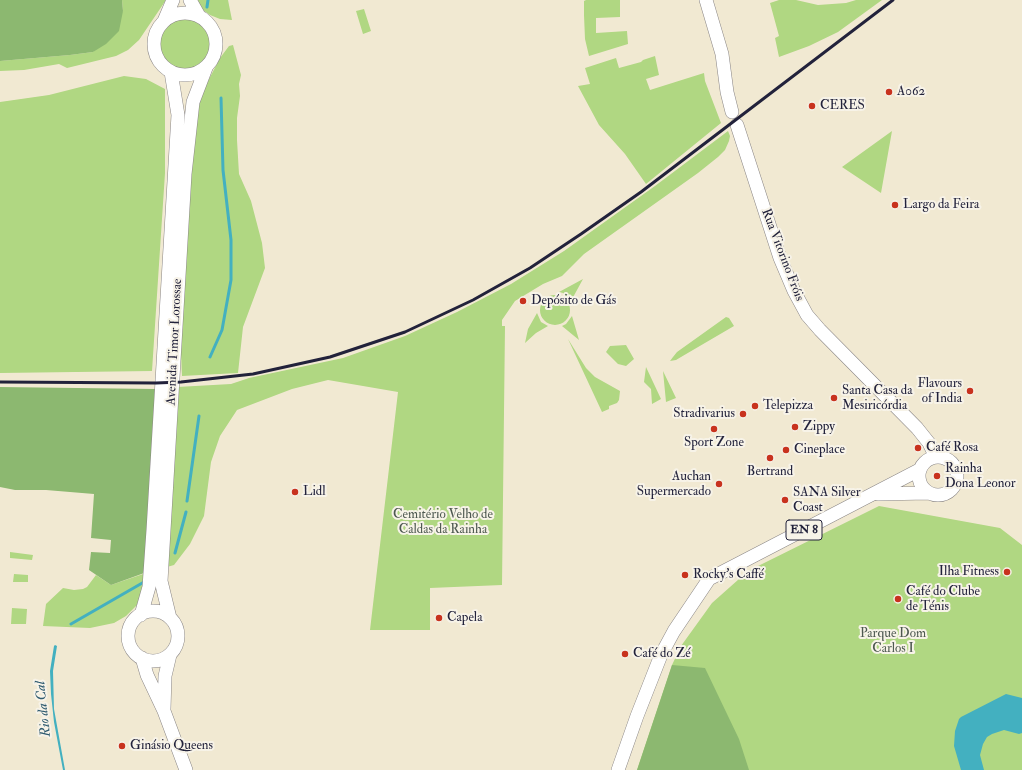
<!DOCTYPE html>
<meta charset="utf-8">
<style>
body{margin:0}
canvas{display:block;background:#f1e9d2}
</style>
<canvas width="1022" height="770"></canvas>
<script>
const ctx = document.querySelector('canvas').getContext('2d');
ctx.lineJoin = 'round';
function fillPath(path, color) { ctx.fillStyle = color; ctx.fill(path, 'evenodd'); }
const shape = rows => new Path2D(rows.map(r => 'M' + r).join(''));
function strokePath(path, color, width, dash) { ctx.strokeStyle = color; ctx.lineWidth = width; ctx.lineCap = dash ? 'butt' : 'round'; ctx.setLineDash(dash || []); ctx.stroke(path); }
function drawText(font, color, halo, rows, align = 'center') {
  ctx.font = font + ' "IM FELL Double Pica",serif'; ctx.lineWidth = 4; ctx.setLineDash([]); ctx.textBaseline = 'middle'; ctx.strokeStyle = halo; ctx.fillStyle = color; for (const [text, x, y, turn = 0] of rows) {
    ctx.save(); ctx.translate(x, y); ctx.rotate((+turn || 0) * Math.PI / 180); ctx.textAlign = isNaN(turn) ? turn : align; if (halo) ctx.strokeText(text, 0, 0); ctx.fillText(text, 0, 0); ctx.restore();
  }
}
fillPath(shape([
 [122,0,166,0,139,40,128,50,116,56,67,68,59,64,24,70,0,71,0,61,70,55,93,52,123,11],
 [195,0,228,0,232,20,220,19,210,15,203,10],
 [586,0,620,0,620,17,596,18,596,33,627,31,628,44,589,56,585,39,584,15,584,1],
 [779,0,796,0,818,5,846,3,856,0,882,0,838,32,809,46,779,57,775,38,779,36,770,3],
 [364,9,371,31,363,34,356,11],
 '154 44a31 31 0 1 1 62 0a31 31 0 1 1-62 0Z',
 [233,45,241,75,239,84,240,96,237,118,237,140,239,174,251,201,262,243,265,268,243,327,238,373,182,376,180,332,191,144,198,104,208,81,220,58,229,46],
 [655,56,659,75,646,79,650,90,704,73,705,81,721,123,646,184,625,154,599,125,578,86,590,84,585,68,616,58,619,68,641,62,643,60],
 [124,76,146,79,165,89,165,173,152,371,0,373,0,102,49,95],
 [728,131,730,136,729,141,725,150,718,157,698,173,584,254,562,276,543,284,515,301,502,320,502,326,505,326,502,585,430,588,430,630,370,630,398,392,328,380,292,389,237,410,220,436,211,462,204,516,190,544,174,565,167,567,177,387,231,384,249,378,343,358,405,336,457,312,511,284,564,251,655,186],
 [892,131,881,193,842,167],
 [583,279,571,301,563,293,559,292],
 '540 310a15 15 0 1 1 30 0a15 15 0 1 1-30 0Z',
 [537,313,541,322,548,326,536,333,525,343,528,329],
 [572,316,579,340,562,326,566,324],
 [726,317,729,318,734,326,681,357,676,360,670,361,673,357,677,352],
 [568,339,586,368,595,377,620,391,619,400,617,403,609,406,609,409,602,412],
 [626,345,634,359,626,366,618,364,606,352,610,346],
 [646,367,661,399,652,404,651,389,644,382],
 [663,371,676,398,666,402],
 [879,506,1000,528,1022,545,1022,770,637,770,672,665,681,646,712,603,748,571],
 [10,552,33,555,32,560,10,558],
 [146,573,138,604,126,616,114,623,90,628,43,626,46,604,63,588,74,590,83,589,87,587,96,575,111,585],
 [14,574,28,575,28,582,13,582],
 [12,608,27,609,26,624,11,624]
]), '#b0d782');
fillPath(shape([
 [0,0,122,0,123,11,119,31,106,44,93,52,70,55,0,61],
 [0,387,155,389,153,480,147,572,111,585,89,570,91,552,110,553,111,540,91,538,94,494,46,490,15,490,0,487],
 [672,665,705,668,739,739,749,770,637,770]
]), '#8cb870');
fillPath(shape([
 [55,645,57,646,53,671,54,709,65,770,63,770,54,722,51,694,50,671,54,646],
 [1006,694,1022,698,1022,733,1019,734,1004,730,992,734,987,737,983,744,980,755,984,770,961,770,954,746,955,731,959,719,961,717]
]), '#43b0c0');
strokePath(shape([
 [207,7,208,0],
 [210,357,222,330,231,280,231,240,223,170,221,98],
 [187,501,199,416],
 [175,553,186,512],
 [71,624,144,582]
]), '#43b0c0', 3);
const major = shape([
 [190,0,199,16],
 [706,0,722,54,727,92,732,112],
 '154 44a31 31 0 1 1 62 0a31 31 0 1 1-62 0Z',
 [164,21,173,0],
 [737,125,780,258,794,291,807,315,820,330,917,428,929,443,936,457],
 '919 476a19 19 0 1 1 38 0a19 19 0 1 1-38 0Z',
 [878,494,928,493],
 '128 636a25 25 0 1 1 50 0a25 25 0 1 1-50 0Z',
 [141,615,149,587,153,530,178,115,171,72],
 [170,618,161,581,185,174,193,102,206,68],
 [142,658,147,675,164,711,186,770],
 [164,709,165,676,170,655],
 [618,770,637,716,661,655,674,631,709,579,919,470]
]);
strokePath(major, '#8a8686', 14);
strokePath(major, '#fff', 13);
strokePath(shape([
 [0,382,156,383,181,382,253,374,330,357,405,332,473,300,530,268,581,234,641,192,893,0]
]), '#22223b', 3);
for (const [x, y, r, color] of [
 [889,92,4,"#c8321e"],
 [812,106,4,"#c8321e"],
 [895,205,4,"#c8321e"],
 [523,301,4,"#c8321e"],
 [970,391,4,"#c8321e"],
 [834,398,4,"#c8321e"],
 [755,406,4,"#c8321e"],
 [743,414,4,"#c8321e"],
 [795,427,4,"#c8321e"],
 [714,429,4,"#c8321e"],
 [918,448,4,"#c8321e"],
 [786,450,4,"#c8321e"],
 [770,458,4,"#c8321e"],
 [937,476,4,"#c8321e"],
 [719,484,4,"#c8321e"],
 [295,492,4,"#c8321e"],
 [785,500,4,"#c8321e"],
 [1007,572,4,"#c8321e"],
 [685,575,4,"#c8321e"],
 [898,599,4,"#c8321e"],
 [439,618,4,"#c8321e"],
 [625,654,4,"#c8321e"],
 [122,746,4,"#c8321e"]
]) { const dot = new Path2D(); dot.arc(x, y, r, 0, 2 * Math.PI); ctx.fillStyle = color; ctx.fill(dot); strokePath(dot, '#f7f3e8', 1.5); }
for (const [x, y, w] of [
 [804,530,36]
]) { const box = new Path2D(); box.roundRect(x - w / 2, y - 10, w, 20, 3); ctx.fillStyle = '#f7f3e8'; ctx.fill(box); strokePath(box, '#22223b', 1); }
drawText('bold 12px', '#22223b', null, [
 ["EN 8",804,530]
]);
drawText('13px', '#22223b', '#f7f3e8', [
 ["A062",897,92],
 ["CERES",820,106],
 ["Largo da Feira",903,205],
 ["Depósito de Gás",531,301],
 ["Flavours",962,384,"right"],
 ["of India",962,399,"right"],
 ["Santa Casa da",842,391],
 ["Mesiricórdia",842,406],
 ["Telepizza",763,406],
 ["Stradivarius",735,414,"right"],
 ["Zippy",803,427],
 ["Sport Zone",714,443,"center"],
 ["Café Rosa",926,448],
 ["Cineplace",794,450],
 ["Rainha",945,469],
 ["Dona Leonor",945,484],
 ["Bertrand",770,472,"center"],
 ["Auchan",711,477,"right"],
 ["Supermercado",711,492,"right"],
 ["Lidl",303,492],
 ["SANA Silver",793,493],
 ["Coast",793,508],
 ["Ilha Fitness",999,572,"right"],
 ["Rocky’s Caffé",693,575],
 ["Café do Clube",906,592],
 ["de Ténis",906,607],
 ["Capela",447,618],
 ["Café do Zé",633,654],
 ["Ginásio Queens",130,746]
], 'left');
drawText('13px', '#22223b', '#f7f3e8', [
 ["Rua Vitorino Fróis",782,255,69],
 ["Avenida Timor Lorossae",175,342,-87]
]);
drawText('13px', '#4d5850', '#f7f3e8', [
 ["Cemitério Velho de",443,515],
 ["Caldas da Rainha",443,530],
 ["Parque Dom",893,634],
 ["Carlos I",893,649]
]);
drawText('italic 14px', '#2f5b70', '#f7f3e8', [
 ["Rio da Cal",44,709,-96]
]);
</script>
